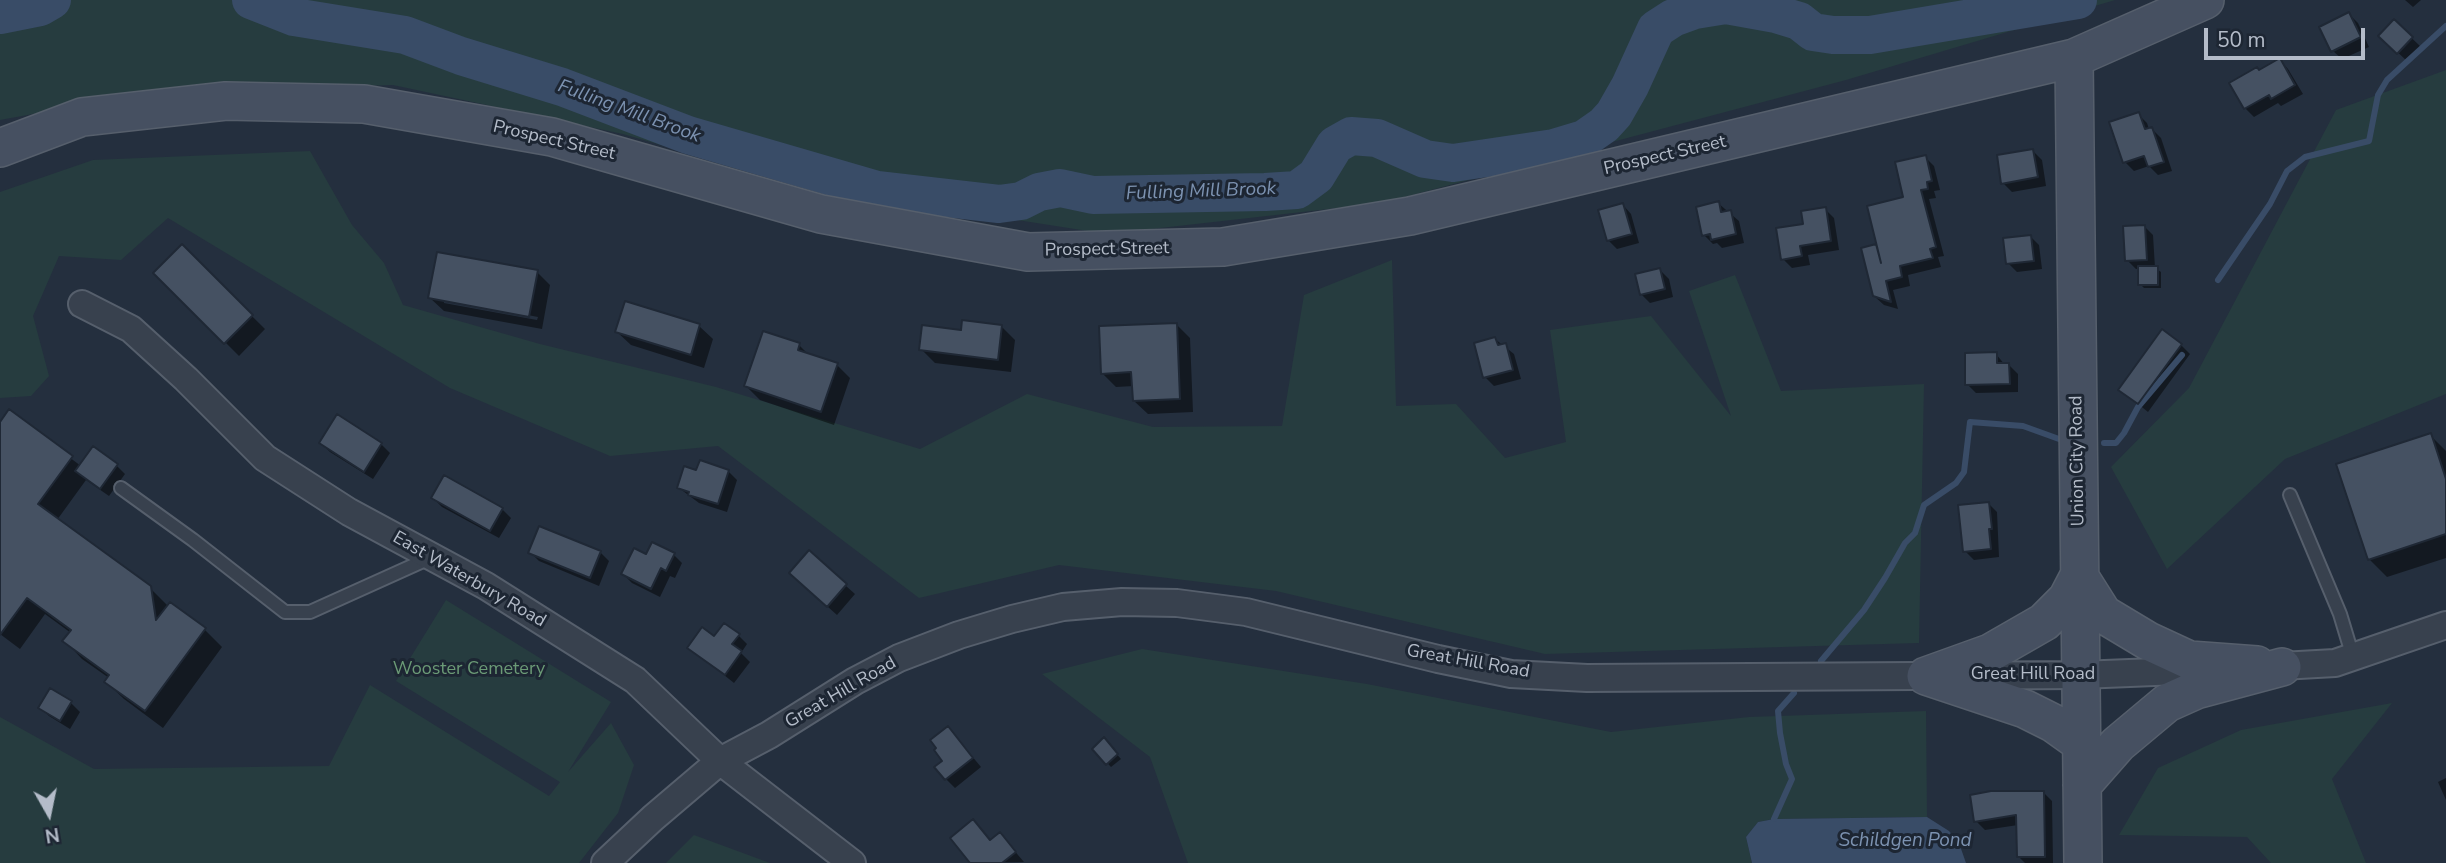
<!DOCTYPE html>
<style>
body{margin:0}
#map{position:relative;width:2446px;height:863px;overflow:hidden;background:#242f3e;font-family:"Nunito Sans",sans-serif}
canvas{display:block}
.north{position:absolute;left:14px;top:779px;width:70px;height:70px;-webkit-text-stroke:5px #1d2633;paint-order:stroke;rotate:171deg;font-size:19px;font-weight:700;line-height:28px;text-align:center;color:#b4bcc9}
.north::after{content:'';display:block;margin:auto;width:24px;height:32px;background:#b4bcc9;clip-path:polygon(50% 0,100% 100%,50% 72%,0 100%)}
.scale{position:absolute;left:2204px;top:28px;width:161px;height:32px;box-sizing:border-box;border:4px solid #b4bcc9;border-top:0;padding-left:9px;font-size:21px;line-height:24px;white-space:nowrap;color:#b4bcc9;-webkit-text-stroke:5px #1d2633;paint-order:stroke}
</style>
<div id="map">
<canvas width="2446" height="863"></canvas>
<div class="north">N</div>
<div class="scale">50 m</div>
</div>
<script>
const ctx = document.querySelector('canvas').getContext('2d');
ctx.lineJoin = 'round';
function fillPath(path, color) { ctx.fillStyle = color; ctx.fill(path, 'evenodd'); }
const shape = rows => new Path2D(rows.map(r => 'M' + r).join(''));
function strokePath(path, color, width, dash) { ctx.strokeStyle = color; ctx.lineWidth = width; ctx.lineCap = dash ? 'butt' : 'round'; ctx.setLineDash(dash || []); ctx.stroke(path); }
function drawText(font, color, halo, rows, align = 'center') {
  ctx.font = font + ' "Nunito Sans",sans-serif'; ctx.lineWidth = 6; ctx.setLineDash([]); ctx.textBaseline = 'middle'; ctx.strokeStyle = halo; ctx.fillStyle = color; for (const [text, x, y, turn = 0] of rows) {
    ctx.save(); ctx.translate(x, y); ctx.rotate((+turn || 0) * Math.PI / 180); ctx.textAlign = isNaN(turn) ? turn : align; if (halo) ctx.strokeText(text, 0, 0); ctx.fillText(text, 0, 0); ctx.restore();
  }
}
fillPath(shape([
 [0,0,2115,0,1846,80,1382,203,1107,234,806,187,623,134,393,85,153,92,0,120],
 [2446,70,2446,394,2285,459,2167,569,2111,467,2189,388,2336,110],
 [310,151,352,225,384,263,403,305,540,344,716,387,920,449,1027,394,1153,427,1282,426,1304,295,1392,260,1396,406,1456,404,1505,458,1566,442,1550,330,1651,316,1731,416,1689,291,1735,275,1781,391,1924,384,1919,643,1545,654,1276,591,1059,565,919,598,718,446,610,456,450,388,168,218,121,260,59,256,33,316,49,376,31,396,0,398,0,192,93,160],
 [446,600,611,702,568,772,611,723,634,765,618,813,579,863,0,863,0,717,94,769,329,766,370,685,549,796,560,782,396,681],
 [1142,649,1367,684,1611,732,1749,717,1926,711,1927,817,1774,819,1758,822,1746,837,1752,863,1188,863,1150,757,1042,674],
 [2392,703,2332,779,2366,863,2271,863,2247,837,2119,835,2158,768,2241,730],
 [694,835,770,863,666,863]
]), '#263c3f');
fillPath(shape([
 [1927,817,1949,831,1959,843,1966,863,1752,863,1746,837,1758,822,1774,819]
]), '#394c67');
fillPath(shape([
 [2405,0,2421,0,2413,7],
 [2349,14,2358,23,2369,47,2342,59,2333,51],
 [2394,21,2421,47,2407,61,2380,36],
 [2280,60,2288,69,2303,94,2281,106,2278,103,2254,117,2245,108,2260,72],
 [2138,114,2147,123,2149,129,2152,129,2161,138,2172,171,2158,175,2149,166,2134,171,2125,162],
 [2033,151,2042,160,2046,186,2012,192,2003,183],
 [1925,157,1934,166,1940,190,1934,191,1936,198,1929,199,1944,256,1938,257,1941,267,1908,275,1910,286,1893,290,1898,309,1884,305,1874,296,1876,246,1880,250],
 [1718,203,1739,221,1744,243,1722,248,1717,243,1713,244,1704,235],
 [1623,205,1631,214,1639,243,1617,249,1608,240],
 [1825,209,1834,218,1839,250,1808,255,1810,265,1792,268,1783,259,1805,226],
 [2144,226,2153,235,2155,268,2161,272,2161,288,2144,288,2140,284,2140,269,2136,269,2127,260],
 [2030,236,2039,245,2042,269,2017,272,2008,263],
 [182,247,265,329,239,356,156,273],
 [1660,270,1669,279,1673,297,1650,303,1641,294],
 [537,272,550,285,542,329,444,311,430,298],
 [444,299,538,317,537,320,444,303],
 [1176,324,1190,338,1193,412,1148,414,1134,401,1134,386,1116,387,1102,373],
 [699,326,713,339,704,368,631,345,617,332],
 [1001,326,1015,340,1011,372,935,363,921,349,962,332],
 [1495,339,1514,354,1521,379,1494,386,1485,377],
 [799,345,810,356,837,365,850,378,834,425,760,400,746,386],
 [2181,345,2190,354,2148,412,2121,390],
 [1996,354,2005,365,2009,365,2018,374,2018,392,1976,393,1967,384],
 [9,412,81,466,116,465,125,474,109,496,86,480,57,520,149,587,168,606,205,630,222,647,163,728,124,699,106,682,109,678,82,659,65,641,71,633,45,614,20,649,0,634,0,425],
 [2430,435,2446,451,2446,558,2387,577,2369,559],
 [321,443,381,444,390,453,373,479,330,452],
 [728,471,737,480,727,512,699,503,679,488,698,472],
 [433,498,502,509,511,518,499,538,442,507],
 [1988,503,1997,512,1999,557,1974,560,1965,551],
 [530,552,600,552,609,561,599,586,539,561],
 [809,553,855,594,837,615,800,582],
 [673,554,682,563,675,578,670,576,660,597,632,583,623,574,647,557],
 [739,636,747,644,741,653,750,662,734,683,689,647,714,638],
 [50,690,71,703,80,712,70,729,49,716,40,707],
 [956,737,981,767,955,788,946,779,945,761],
 [1104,740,1121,759,1111,767,1094,749],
 [2446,778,2446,800,2438,782],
 [2043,792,2052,801,2053,863,2025,863,2019,857,2018,825,1985,830,1976,821],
 [1000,834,1024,862,972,863,991,842]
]), '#0007');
strokePath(shape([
 [2218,280,2270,204,2287,171,2305,157,2369,141,2378,95,2387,80,2446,26],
 [2104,443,2116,443,2124,433,2138,407,2182,355],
 [1821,661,1864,610,1885,578,1905,543,1915,533,1924,505,1956,483,1964,472,1970,422,2023,426,2059,439],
 [1774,819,1792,779,1786,764,1780,733,1778,711,1794,693]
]), '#394c67', 6);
strokePath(shape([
 [251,0,294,17,405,35,461,56,562,87,688,135,877,190,999,204,1021,201,1039,192,1060,188,1093,195,1265,192,1297,190,1316,176,1335,145,1351,136,1377,138,1425,159,1453,163,1554,148,1584,139,1604,125,1614,114,1630,86,1656,29,1673,18,1695,10,1726,5,1776,14,1799,21,1813,32,1833,35,1870,35,2078,0],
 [0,15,40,7,52,0]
]), '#394c67', 38);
const building = shape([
 [2349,12,2361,37,2331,52,2319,27,2349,12],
 [2394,19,2413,37,2397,54,2378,36,2394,19],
 [2280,58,2295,85,2271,99,2269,95,2244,109,2229,83,2257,67,2259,70,2280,58],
 [2139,112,2145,129,2152,127,2164,162,2148,167,2144,156,2123,163,2109,122,2139,112],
 [2033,149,2038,177,2001,184,1997,155,2033,149],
 [1926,155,1932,181,1927,182,1928,189,1921,190,1936,247,1930,249,1933,258,1900,266,1902,277,1886,281,1891,302,1873,296,1861,248,1876,244,1881,263,1867,206,1903,197,1895,162,1926,155],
 [1719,201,1721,212,1731,210,1736,234,1711,240,1710,234,1702,236,1696,207,1719,201],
 [1623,203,1632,234,1607,241,1598,210,1623,203],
 [1826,207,1831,241,1800,246,1802,256,1781,260,1776,228,1803,224,1801,211,1826,207],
 [2145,225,2147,260,2125,261,2123,226,2145,225],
 [2031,235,2034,261,2006,264,2003,238,2031,235],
 [182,244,253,315,224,344,153,273,182,244],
 [437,252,538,270,529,317,428,298,437,252],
 [2138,266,2158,266,2158,285,2138,285,2138,266],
 [1660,268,1665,289,1640,295,1635,274,1660,268],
 [625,301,700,324,691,355,615,332,625,301],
 [962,320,1002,325,998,360,919,350,922,325,961,330,962,320],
 [1177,323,1180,399,1133,401,1131,372,1101,374,1099,326,1177,323],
 [2162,329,2182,344,2138,404,2118,390,2162,329],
 [763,331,800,343,798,350,838,363,821,412,744,386,763,331],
 [1495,337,1498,345,1506,343,1513,370,1483,378,1474,343,1495,337],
 [1997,352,1997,363,2009,363,2010,384,1965,385,1965,353,1997,352],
 [9,409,73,456,38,504,151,586,156,620,170,602,206,628,145,711,104,682,109,675,62,641,71,630,27,598,0,635,0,422,9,409],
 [337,414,382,443,364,472,319,443,337,414],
 [2431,433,2446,479,2446,534,2368,560,2336,464,2431,433],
 [93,446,118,464,100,489,75,471,93,446],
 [700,460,729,470,718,504,688,495,689,492,677,488,684,466,696,470,700,460],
 [444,475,503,508,490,531,431,498,444,475],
 [1989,502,1992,529,1989,529,1991,549,1963,552,1958,505,1989,502],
 [539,526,601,551,590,578,528,553,539,526],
 [652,542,675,553,666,571,661,568,651,589,621,574,634,548,646,554,652,542],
 [809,550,847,584,827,607,789,573,809,550],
 [724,623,740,634,732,644,742,651,725,675,687,648,702,627,714,636,724,623],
 [50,688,72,701,60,721,38,708,50,688],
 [948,726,973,758,945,780,934,767,942,761,934,750,936,748,930,740,948,726],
 [1104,737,1118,754,1106,765,1092,749,1104,737],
 [1991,791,2044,791,2045,857,2017,857,2016,815,1974,822,1970,795,1991,791],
 [973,819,990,840,1000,832,1016,852,1002,863,970,863,950,838,973,819]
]);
fillPath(building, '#455162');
strokePath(building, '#1f2835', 2);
const service = shape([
 [121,488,193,540,285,612,310,612,432,557],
 [2290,495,2340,614,2353,657]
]);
const minor = shape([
 [82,304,131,329,186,379,265,458,349,512,486,586,635,680,720,761,852,863],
 [2263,667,2335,663,2446,625],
 [605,863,653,818,720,761,769,735,855,681,899,658,959,635,1012,619,1063,607,1122,602,1177,603,1246,612,1438,659,1511,674,1587,678,2080,675,2204,670]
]);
const secondary = shape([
 [2074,58,2083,863],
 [0,148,82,117,226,101,364,104,552,137,821,214,1028,252,1223,247,1410,216,2074,58,2205,0],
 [2079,576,2103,614,2148,641,2189,660,2257,665],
 [1926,676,1990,653,2044,622,2067,599,2079,576],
 [1926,676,2025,709,2053,723,2081,743],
 [2082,785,2118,744,2167,703,2196,690,2282,667]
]);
strokePath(service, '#565f6c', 16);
strokePath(minor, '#565f6c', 30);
strokePath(secondary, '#565f6c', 40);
strokePath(service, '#38414e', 12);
strokePath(minor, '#38414e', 26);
strokePath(secondary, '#465061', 37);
drawText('18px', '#b4bcc9', '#1d2633', [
 ["Prospect Street",554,141,13],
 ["Prospect Street",1665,156,-13],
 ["Prospect Street",1107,250,-1],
 ["Union City Road",2078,461,-91],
 ["East Waterbury Road",469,580,30],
 ["Great Hill Road",1468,662,10],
 ["Great Hill Road",2033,675],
 ["Great Hill Road",841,693,-30]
]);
drawText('18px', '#6b9a76', '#1d2633', [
 ["Wooster Cemetery",469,670]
]);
drawText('italic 19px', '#7c92b1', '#1d2633', [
 ["Fulling Mill Brook",629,112,20],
 ["Fulling Mill Brook",1201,192,-2],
 ["Schildgen Pond",1905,841]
]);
</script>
